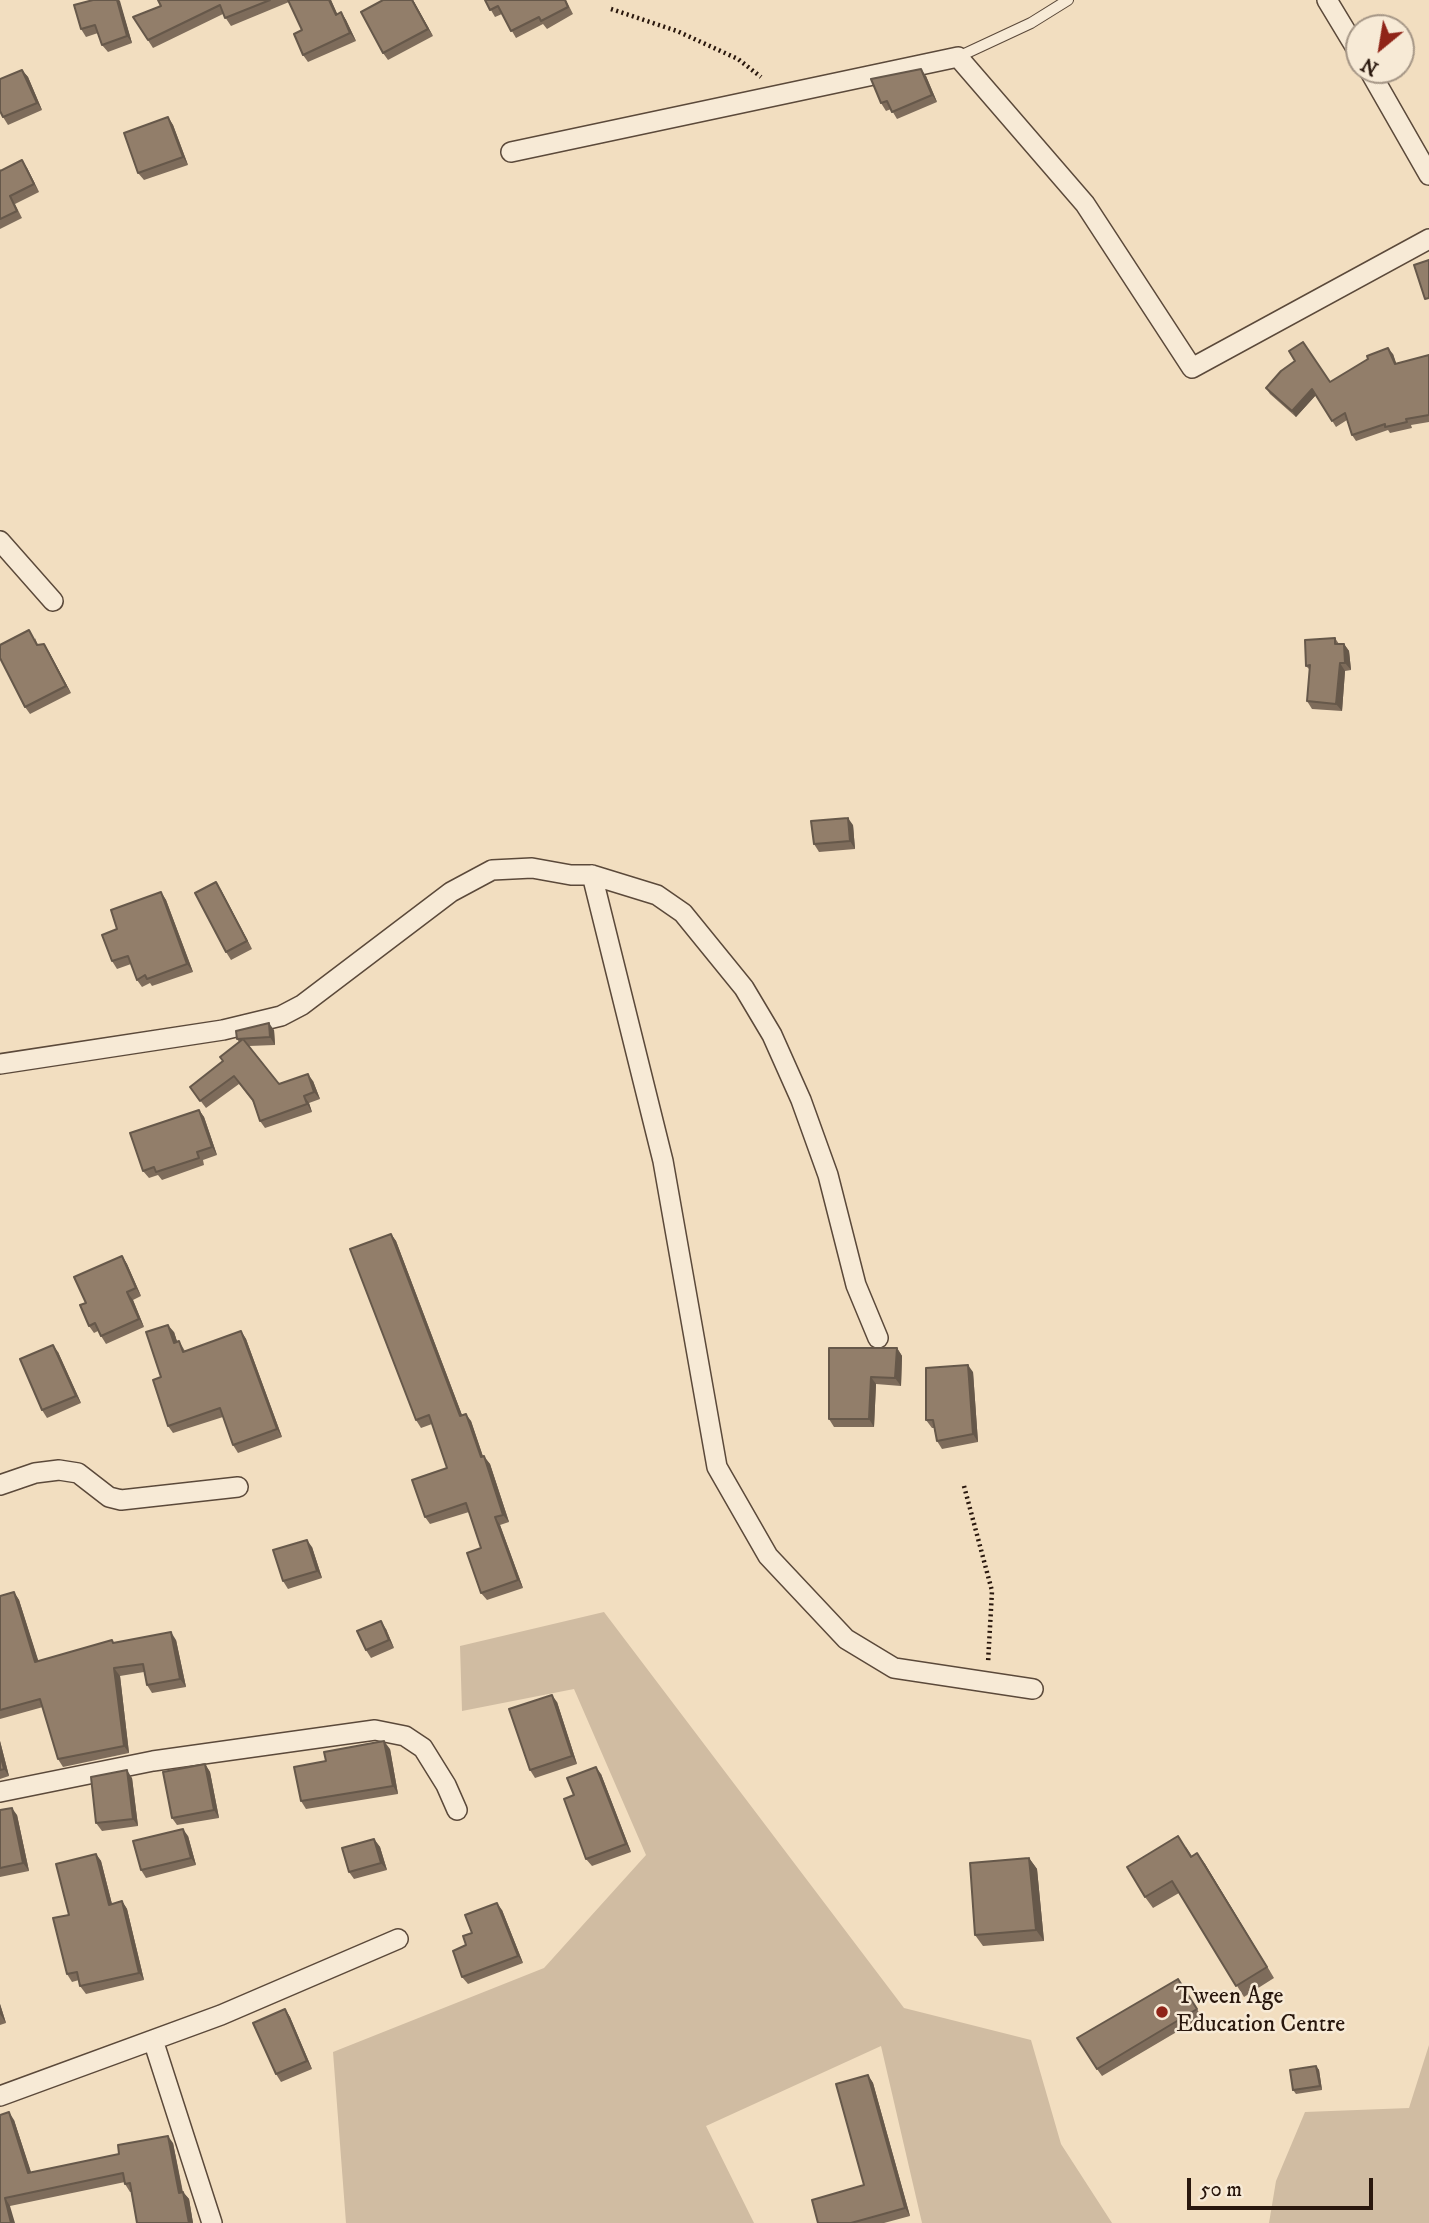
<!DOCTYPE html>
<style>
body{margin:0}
#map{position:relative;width:1429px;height:2223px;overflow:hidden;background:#f2dec0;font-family:"IM FELL DW Pica",serif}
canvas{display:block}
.north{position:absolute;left:1345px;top:14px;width:70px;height:70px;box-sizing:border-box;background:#f7ead6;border:2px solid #a59686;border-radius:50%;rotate:210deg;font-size:19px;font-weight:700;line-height:28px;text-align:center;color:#29170d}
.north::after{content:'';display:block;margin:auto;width:24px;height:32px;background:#8f2418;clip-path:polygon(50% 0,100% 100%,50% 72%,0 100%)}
.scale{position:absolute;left:1187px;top:2178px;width:186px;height:32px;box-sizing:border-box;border:4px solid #29170d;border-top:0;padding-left:9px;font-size:21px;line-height:24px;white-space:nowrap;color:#29170d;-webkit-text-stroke:5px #f7ead6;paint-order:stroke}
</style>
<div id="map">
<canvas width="1429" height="2223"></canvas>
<div class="north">N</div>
<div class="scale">50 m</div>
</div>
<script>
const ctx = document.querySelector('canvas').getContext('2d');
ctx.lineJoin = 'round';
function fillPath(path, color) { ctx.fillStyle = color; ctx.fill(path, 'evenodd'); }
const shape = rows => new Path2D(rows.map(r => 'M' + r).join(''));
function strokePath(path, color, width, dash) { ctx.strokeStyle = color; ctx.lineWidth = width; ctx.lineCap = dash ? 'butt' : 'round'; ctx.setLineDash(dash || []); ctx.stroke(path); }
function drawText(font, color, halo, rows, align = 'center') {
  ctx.font = font + ' "IM FELL DW Pica",serif'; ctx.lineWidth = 5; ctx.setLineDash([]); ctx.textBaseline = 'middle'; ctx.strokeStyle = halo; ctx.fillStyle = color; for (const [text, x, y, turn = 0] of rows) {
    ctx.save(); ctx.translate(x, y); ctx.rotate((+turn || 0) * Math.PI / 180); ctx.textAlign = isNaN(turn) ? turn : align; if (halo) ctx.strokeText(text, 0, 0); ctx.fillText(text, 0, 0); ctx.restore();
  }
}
fillPath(shape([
 [604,1612,904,2008,1031,2040,1061,2144,1112,2223,922,2223,881,2046,706,2126,754,2223,346,2223,333,2052,544,1968,646,1855,574,1689,462,1711,460,1646],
 [1429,2045,1429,2223,1269,2223,1276,2181,1305,2112,1409,2108]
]), '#d0bca2');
const service = shape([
 [958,57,1031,23,1068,0]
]);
const minor = shape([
 [1327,0,1359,53],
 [1369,70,1429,175],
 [511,152,958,57,1085,204,1192,368,1429,239],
 [0,541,53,601],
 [592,875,663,1161,717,1467,768,1556,846,1639,894,1668,1033,1689],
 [0,1064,223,1030,281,1016,302,1005,451,892,492,870,532,868,571,875,592,875,657,895,683,913,744,988,772,1035,801,1100,828,1175,856,1285,878,1338],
 [0,1485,35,1473,59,1470,78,1473,109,1497,121,1500,238,1487],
 [0,1792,153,1761,375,1730,405,1736,423,1748,446,1785,457,1810],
 [153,2040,212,2223],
 [0,2096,221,2015,398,1939]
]);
strokePath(service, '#5b493a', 12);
strokePath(minor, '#5b493a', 22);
strokePath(shape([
 [611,9,677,31,738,59,761,77],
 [964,1486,992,1591,988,1663]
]), '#29170d', 4.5, [2, 3.5]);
strokePath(service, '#f7ead6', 10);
strokePath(minor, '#f7ead6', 19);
fillPath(shape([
 [93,0,119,0,132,43,108,52,102,45,98,33,86,37,81,29],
 [158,0,331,0,337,14,341,12,346,20,356,41,308,62,303,55,302,30,289,2,231,26,223,14,153,48,133,17,161,6],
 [413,0,433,36,388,60,383,53],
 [485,0,566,0,573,14,547,29,543,24,516,38,502,14,495,17],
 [22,70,28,77,42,110,8,125,3,117],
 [926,76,937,102,897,119,891,109,886,111,881,103],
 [168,117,173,125,188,165,144,180,138,173],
 [27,168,39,192,15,204,22,218,0,229,0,169,1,170],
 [1393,354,1396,364,1429,355,1429,422,1411,425,1412,428,1390,433,1388,430,1356,441,1352,435,1347,420,1336,427,1316,395,1296,417,1270,394,1266,388,1295,361,1330,382],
 [35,638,38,645,44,644,49,652,71,693,30,714,25,707],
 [1335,638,1339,644,1344,644,1349,651,1351,670,1345,671,1342,711,1312,709,1307,701,1310,670,1306,666],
 [853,825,855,849,819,852,814,844],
 [221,890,252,949,231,960,226,952],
 [161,892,166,900,193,972,152,986,150,983,142,987,137,980,131,964,117,969,112,961,117,929],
 [274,1030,275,1045,249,1046,279,1084,313,1081,320,1099,309,1103,312,1112,265,1128,260,1121,253,1102,239,1084,206,1108,190,1087,223,1061,239,1042,237,1039],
 [199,1110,204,1117,217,1155,203,1160,204,1165,162,1180,158,1175,149,1178,143,1171],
 [391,1234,396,1241,462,1415,471,1421,483,1457,490,1464,509,1522,500,1525,523,1588,487,1600,481,1593,481,1548,469,1512,430,1524,425,1517,447,1468,432,1424,421,1428,416,1420],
 [122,1256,127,1264,141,1296,133,1300,144,1327,106,1344,98,1331,94,1333,89,1326,86,1303],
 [241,1331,246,1339,282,1437,238,1453,233,1445,223,1417,173,1433,168,1426,161,1377,174,1332,177,1342,179,1341,185,1351],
 [897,1348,902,1356,901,1386,876,1384,874,1427,834,1427,829,1419],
 [58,1352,81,1403,47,1418,42,1410],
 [973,1372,978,1442,942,1449,937,1441,934,1428,932,1428,926,1420],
 [312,1547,322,1578,288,1589,283,1581],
 [14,1592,19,1600,38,1661,112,1640,114,1643,176,1640,186,1687,152,1693,147,1685,144,1672,120,1676,129,1753,63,1767,58,1759,43,1707,0,1719,0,1596],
 [386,1629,394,1648,371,1658,366,1650],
 [557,1702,577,1764,535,1778,530,1770],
 [0,1741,9,1776,0,1779],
 [390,1749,398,1794,306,1809,301,1801],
 [205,1764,210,1772,219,1818,177,1825,172,1818],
 [601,1774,631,1852,592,1866,586,1859,574,1795],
 [132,1778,138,1826,102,1831,96,1823],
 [0,1810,17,1815,29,1871,0,1877],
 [188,1836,196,1865,146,1878,141,1870],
 [374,1839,380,1847,387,1870,354,1879,349,1872],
 [1186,1847,1192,1856,1197,1853,1205,1864,1274,1978,1244,1997,1179,1893,1153,1908,1145,1897],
 [96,1854,101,1861,112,1904,122,1901,127,1909,144,1980,86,1994,80,1986,79,1980,72,1982,67,1974,69,1915],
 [1029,1858,1037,1869,1044,1941,983,1946,975,1935],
 [502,1910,523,1963,468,1984,462,1977,466,1945,472,1933],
 [1178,1979,1202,2017,1102,2076,1097,2069],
 [0,2004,6,2023,0,2025],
 [285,2009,290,2017,312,2069,281,2082,276,2074],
 [1316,2066,1319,2070,1322,2090,1296,2094,1293,2090],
 [868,2075,873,2083,910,2216,884,2223,818,2223,864,2185],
 [14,2120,31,2173,173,2143,183,2192,189,2199,193,2223,137,2223,132,2192,130,2192,125,2184,125,2182,10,2206,0,2223]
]), '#7e6c5b');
fillPath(shape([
 [117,0,119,0,120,1,132,43,127,36],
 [329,0,331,0,341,22,336,15],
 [412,0,413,0,433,36,428,29],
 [341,12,346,20,356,41,350,33],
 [921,69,926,76,937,102,932,95],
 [22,70,28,77,42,110,37,103],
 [168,117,173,125,188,165,183,157],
 [22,160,27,168,39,192,34,184],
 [1388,348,1393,354,1399,371,1395,364],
 [1312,389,1316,395,1296,417,1292,411],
 [44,644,49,652,71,693,66,686],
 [1344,644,1349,651,1351,670,1345,663],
 [1340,663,1345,671,1342,711,1336,704],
 [848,818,853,825,855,849,850,841],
 [216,882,221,890,252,949,247,941],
 [161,892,166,900,193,972,187,964],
 [269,1023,274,1030,275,1045,270,1037],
 [308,1074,313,1081,320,1099,314,1092],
 [304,1096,309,1103,312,1112,307,1104],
 [199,1110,204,1117,217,1155,212,1147],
 [391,1234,396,1241,465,1423,460,1416],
 [122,1256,127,1264,141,1296,136,1288],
 [127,1292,133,1300,144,1327,139,1319],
 [168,1325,174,1332,180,1350,174,1343],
 [241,1331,246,1339,282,1437,277,1429],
 [53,1345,58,1352,81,1403,76,1396],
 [897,1348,902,1356,901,1386,895,1378],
 [968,1365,973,1372,978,1442,973,1434],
 [871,1377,876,1384,874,1427,869,1419],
 [466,1414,471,1421,486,1465,481,1457],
 [484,1456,490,1464,509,1522,503,1515],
 [495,1517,500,1525,523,1588,518,1580],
 [307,1540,312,1547,322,1578,317,1571],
 [14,1592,19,1600,41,1669,35,1662],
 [381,1621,386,1629,394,1648,389,1640],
 [171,1632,176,1640,186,1687,180,1679],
 [114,1668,120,1676,129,1753,124,1746],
 [552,1695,557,1702,577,1764,572,1756],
 [0,1741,9,1776,4,1769,0,1754],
 [384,1741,390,1749,398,1794,393,1786],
 [205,1764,210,1772,219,1818,214,1810],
 [596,1767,601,1774,631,1852,626,1844],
 [127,1770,132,1778,138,1826,133,1819],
 [12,1808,17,1815,29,1871,23,1863],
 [183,1829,188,1836,196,1865,191,1858],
 [374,1839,380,1847,387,1870,381,1863],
 [1197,1853,1205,1864,1274,1978,1267,1967],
 [96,1854,101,1861,114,1912,109,1905],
 [1029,1858,1037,1869,1044,1941,1036,1930],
 [122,1901,127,1909,144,1980,139,1973],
 [497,1903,502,1910,523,1963,518,1956],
 [0,2004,6,2023,0,2014],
 [285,2009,290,2017,312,2069,307,2061],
 [1316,2066,1319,2070,1322,2090,1320,2086],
 [868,2075,873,2083,910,2216,905,2208],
 [9,2112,14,2120,34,2181,28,2173],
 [168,2136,173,2143,184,2200,179,2193],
 [183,2192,189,2199,193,2223,189,2223],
 [5,2198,10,2206,15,2223,11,2223]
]), '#66584a');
const building = shape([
 [93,0,117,0,127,36,102,45,95,25,81,29,74,5,93,0],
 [158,0,270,0,225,18,220,5,148,40,133,17,161,6,158,0],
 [288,0,329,0,336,15,341,12,350,33,303,55,294,34,302,30,288,0],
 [383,0,412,0,428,29,383,53,361,12,383,0],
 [485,0,565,0,568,7,541,21,539,17,511,31,498,6,490,10,485,0],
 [921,69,932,95,892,112,887,101,881,103,871,79,921,69],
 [22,70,37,103,3,117,0,111,0,79,22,70],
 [168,117,183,157,138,173,124,133,168,117],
 [22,160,34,184,10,196,17,211,0,219,0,171,22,160],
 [1429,260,1429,298,1425,299,1414,265,1429,260],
 [1303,342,1330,382,1368,359,1367,356,1388,348,1395,364,1429,355,1429,415,1406,419,1407,422,1385,427,1385,424,1352,435,1345,413,1332,421,1312,389,1292,411,1266,388,1281,371,1295,361,1289,351,1303,342],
 [29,630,37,645,44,644,66,686,25,707,0,658,0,645,29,630],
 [1335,638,1335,644,1344,644,1345,663,1340,663,1336,704,1307,701,1310,665,1306,666,1305,640,1335,638],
 [848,818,850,841,814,844,811,821,848,818],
 [216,882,247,941,226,952,195,893,216,882],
 [161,892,187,964,147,979,145,975,137,980,128,956,112,961,102,935,117,929,111,910,161,892],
 [269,1023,270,1037,237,1039,236,1031,269,1023],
 [243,1039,279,1084,308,1074,314,1092,304,1096,307,1104,260,1121,253,1100,234,1076,200,1101,190,1087,223,1061,220,1057,243,1039],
 [199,1110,212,1147,197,1152,199,1158,156,1172,154,1167,143,1171,130,1133,199,1110],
 [391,1234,460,1416,466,1414,481,1457,484,1456,503,1515,495,1517,518,1580,481,1593,467,1553,481,1548,466,1503,425,1517,412,1480,447,1468,429,1415,416,1420,350,1249,391,1234],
 [122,1256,136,1288,127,1292,139,1319,101,1336,95,1323,89,1326,80,1305,86,1303,74,1277,122,1256],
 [168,1325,174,1343,179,1341,183,1352,241,1331,277,1429,233,1445,220,1408,168,1426,153,1380,161,1377,146,1332,168,1325],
 [53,1345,76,1396,42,1410,20,1359,53,1345],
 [829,1348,897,1348,895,1378,871,1377,869,1419,829,1419,829,1348],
 [968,1365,973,1434,937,1441,933,1420,926,1420,926,1368,968,1365],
 [307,1540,317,1571,283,1581,273,1550,307,1540],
 [14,1592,35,1662,112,1640,113,1643,171,1632,180,1679,147,1685,143,1664,114,1668,124,1746,58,1759,40,1699,0,1710,0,1596,14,1592],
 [381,1621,389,1640,366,1650,357,1631,381,1621],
 [552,1695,572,1756,530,1770,509,1709,552,1695],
 [384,1741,393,1786,301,1801,294,1767,326,1761,324,1752,384,1741],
 [0,1754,4,1769,0,1770,0,1754],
 [205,1764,214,1810,172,1818,163,1772,205,1764],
 [596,1767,626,1844,586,1859,564,1799,574,1795,567,1778,596,1767],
 [127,1770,133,1819,96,1823,91,1777,127,1770],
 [12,1808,23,1863,0,1868,0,1810,12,1808],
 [183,1829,191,1858,141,1870,133,1841,183,1829],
 [1178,1836,1191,1857,1197,1853,1267,1967,1236,1986,1172,1881,1145,1897,1127,1867,1178,1836],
 [374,1839,381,1863,349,1872,342,1848,374,1839],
 [96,1854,109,1905,122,1901,139,1973,80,1986,77,1972,67,1974,53,1918,69,1915,56,1864,96,1854],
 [1029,1858,1036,1930,975,1935,970,1863,1029,1858],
 [497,1903,518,1956,462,1977,453,1951,466,1945,463,1936,472,1933,465,1915,497,1903],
 [1178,1979,1197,2009,1097,2069,1077,2038,1178,1979],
 [285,2009,307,2061,276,2074,253,2023,285,2009],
 [1316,2066,1320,2086,1293,2090,1290,2070,1316,2066],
 [868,2075,905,2208,851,2223,818,2223,812,2200,864,2185,836,2084,868,2075],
 [9,2112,28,2173,119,2154,118,2145,168,2136,179,2193,183,2192,189,2223,137,2223,130,2183,125,2184,123,2173,5,2198,11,2223,0,2223,0,2115,9,2112]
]);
fillPath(building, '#927e6a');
strokePath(building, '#66584a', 2);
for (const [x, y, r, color] of [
 [1162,2012,7,"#8f2418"]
]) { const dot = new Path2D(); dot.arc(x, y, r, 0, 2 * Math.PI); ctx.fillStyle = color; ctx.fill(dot); strokePath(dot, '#f7ead6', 2.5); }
drawText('24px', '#29170d', '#f7ead6', [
 ["Tween Age",1176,1998],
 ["Education Centre",1176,2026]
], 'left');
</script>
